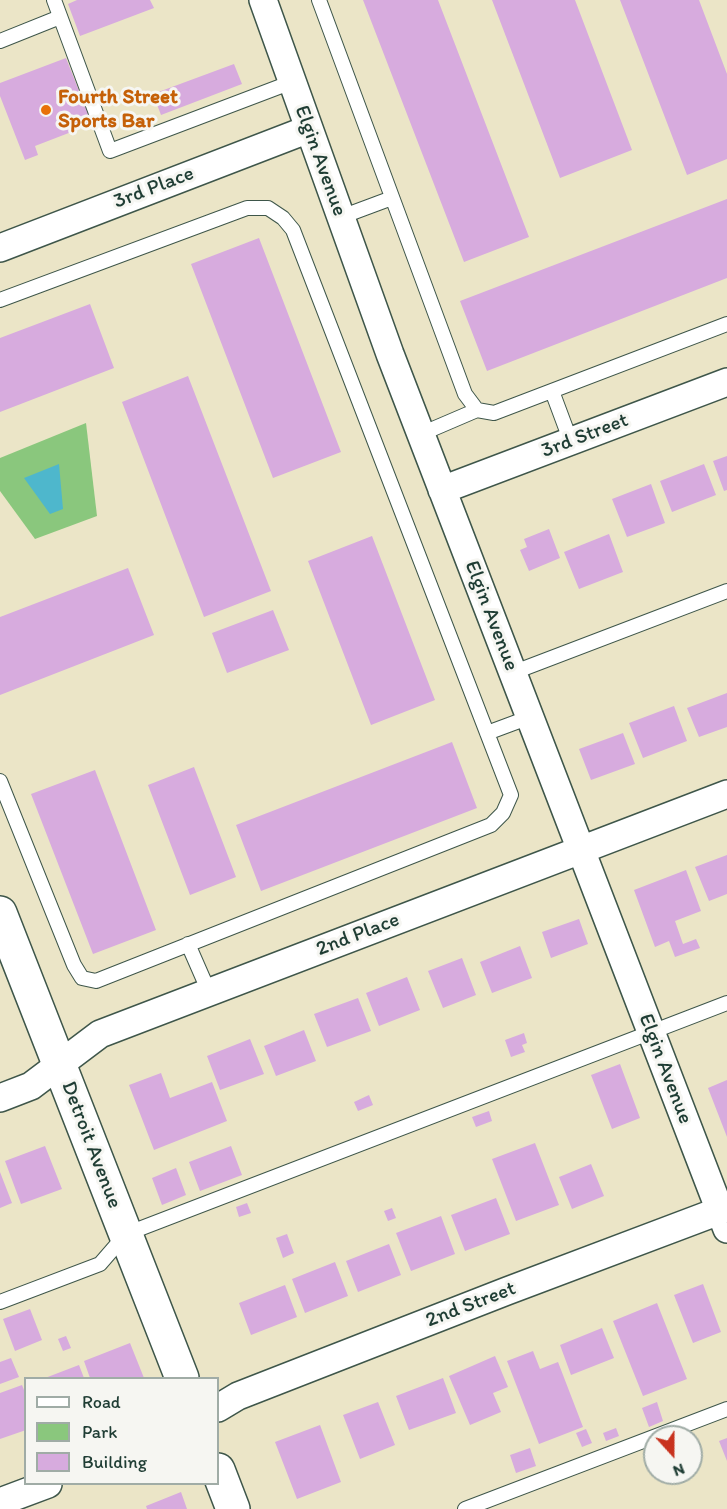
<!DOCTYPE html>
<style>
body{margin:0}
#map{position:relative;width:727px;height:1509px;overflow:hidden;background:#ebe5c7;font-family:Itim,sans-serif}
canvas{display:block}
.legend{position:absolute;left:24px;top:1377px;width:195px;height:108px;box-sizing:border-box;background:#f6f6f2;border:2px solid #a0aca6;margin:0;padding:8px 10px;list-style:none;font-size:18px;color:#1f3d34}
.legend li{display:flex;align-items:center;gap:12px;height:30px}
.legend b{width:30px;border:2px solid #a0aca6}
.north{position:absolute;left:643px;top:1425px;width:60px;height:60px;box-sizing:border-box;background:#f6f6f2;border:2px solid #a0aca6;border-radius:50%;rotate:159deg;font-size:16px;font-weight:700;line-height:24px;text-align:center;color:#1f3d34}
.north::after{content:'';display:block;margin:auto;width:21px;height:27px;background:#c8321e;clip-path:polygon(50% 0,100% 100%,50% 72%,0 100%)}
</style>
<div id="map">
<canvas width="727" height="1509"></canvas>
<ul class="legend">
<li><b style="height:8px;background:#fff"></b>Road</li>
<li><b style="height:16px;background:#8ac77d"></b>Park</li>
<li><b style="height:16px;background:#d7abde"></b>Building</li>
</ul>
<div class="north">N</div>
</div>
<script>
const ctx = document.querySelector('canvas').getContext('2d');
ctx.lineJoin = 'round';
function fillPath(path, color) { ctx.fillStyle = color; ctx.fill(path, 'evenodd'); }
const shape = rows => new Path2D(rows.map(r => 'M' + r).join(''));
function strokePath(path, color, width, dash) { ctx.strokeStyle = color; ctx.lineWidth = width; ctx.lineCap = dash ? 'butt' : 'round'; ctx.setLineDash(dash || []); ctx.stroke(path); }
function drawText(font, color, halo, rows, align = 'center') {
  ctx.font = font + ' Itim,sans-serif'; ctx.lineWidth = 6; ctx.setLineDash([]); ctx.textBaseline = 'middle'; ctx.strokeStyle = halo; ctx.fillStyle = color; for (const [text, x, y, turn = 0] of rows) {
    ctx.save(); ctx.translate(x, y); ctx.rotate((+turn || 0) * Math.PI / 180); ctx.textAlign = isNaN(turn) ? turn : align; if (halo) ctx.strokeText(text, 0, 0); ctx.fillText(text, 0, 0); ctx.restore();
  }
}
fillPath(shape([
 [86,423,97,516,35,539,0,491,0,458]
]), '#8ac77d');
fillPath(shape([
 [59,464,63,509,50,514,24,478]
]), '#4eb7cc');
fillPath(shape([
 [77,0,150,0,154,8,80,36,68,4],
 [363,0,438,0,529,237,464,262],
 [492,0,575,0,632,150,560,178],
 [620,0,699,0,727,74,727,159,687,175],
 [66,58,92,124,35,146,38,155,25,160,0,96,0,83],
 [234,64,242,84,161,115,153,94],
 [727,199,727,278,487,371,460,301],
 [259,238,341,452,273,478,191,264],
 [90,304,114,368,0,412,0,338],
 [188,376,271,591,204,617,122,402],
 [727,456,727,490,724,491,713,461],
 [704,464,716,495,672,512,660,481],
 [651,484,665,523,627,537,612,499],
 [549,529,560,558,529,571,520,550,527,547,524,539],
 [609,534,623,572,579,589,564,552],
 [372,536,435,700,371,725,308,561],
 [128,568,154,635,0,695,0,617],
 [273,610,289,650,227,673,212,633],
 [727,693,727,727,699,737,687,708],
 [674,706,687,741,643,758,629,723],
 [623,733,635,764,591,780,579,749],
 [452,742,477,808,261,891,236,825],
 [194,767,236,877,190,895,148,785],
 [95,770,156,930,93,954,31,794],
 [727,855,727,894,709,901,695,867],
 [686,870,701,911,675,921,683,944,696,939,700,948,675,957,669,941,655,947,634,890],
 [579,919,588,944,551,958,542,932],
 [520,946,532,978,492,993,480,962],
 [462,958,476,995,443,1008,428,971],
 [407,977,420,1010,379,1026,366,993],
 [358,998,371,1031,327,1047,314,1014],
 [304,1030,316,1061,276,1076,264,1046],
 [524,1033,527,1043,522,1045,525,1052,511,1057,505,1040],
 [250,1039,264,1074,220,1090,207,1056],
 [620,1064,640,1118,612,1129,591,1075],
 [161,1073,170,1098,212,1082,227,1121,154,1150,129,1085],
 [727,1080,727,1137,708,1088],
 [369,1095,373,1105,358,1111,354,1102],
 [489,1111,492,1121,476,1127,472,1117],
 [535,1143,559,1205,516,1221,492,1159],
 [45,1146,62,1189,21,1204,5,1161],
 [231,1146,242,1175,200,1191,189,1162],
 [591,1164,604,1196,572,1209,559,1177],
 [176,1168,186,1195,162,1205,152,1178],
 [0,1172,12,1203,0,1208],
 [496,1198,510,1234,465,1251,451,1215],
 [247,1203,251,1213,239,1217,236,1207],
 [392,1208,396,1218,388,1221,384,1211],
 [441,1216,455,1254,411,1271,396,1233],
 [287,1234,294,1253,283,1258,276,1238],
 [389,1244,401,1275,358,1292,346,1261],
 [335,1262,348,1296,305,1313,292,1279],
 [703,1284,721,1332,693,1343,674,1295],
 [285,1285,297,1317,251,1335,239,1303],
 [657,1303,687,1379,643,1396,613,1321],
 [30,1309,42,1340,15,1351,3,1319],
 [602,1328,614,1358,571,1375,560,1345],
 [66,1336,71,1348,63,1351,58,1339],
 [130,1343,144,1378,90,1378,84,1361],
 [533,1351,540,1369,558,1362,583,1427,539,1444,507,1361],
 [495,1356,508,1387,493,1393,501,1412,470,1425,449,1376],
 [11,1358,19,1377,0,1384,0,1362],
 [79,1365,84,1378,45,1378],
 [443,1378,456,1413,409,1430,396,1396],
 [22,1385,26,1395,26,1430,0,1439,0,1393],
 [378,1402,395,1445,360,1459,343,1415],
 [657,1402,663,1421,649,1427,642,1408],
 [320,1425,341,1482,297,1499,275,1442],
 [616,1428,619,1436,606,1441,603,1433],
 [586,1429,592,1443,582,1447,576,1433],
 [727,1438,727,1461,719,1441],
 [530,1448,536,1466,516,1473,510,1455],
 [181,1492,187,1509,147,1509,146,1506]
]), '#d7abde');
const service = shape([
 [54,0,110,151,292,82],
 [319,0,465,394,477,410,494,413,727,324],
 [0,41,60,17],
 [341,217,392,198],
 [0,300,247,208,268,208,283,218,293,230,511,795,503,813,491,825,96,981,82,978,74,965,0,781],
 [552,391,571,442],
 [421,434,477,410],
 [512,673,727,591],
 [487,733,530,717],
 [188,944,209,992],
 [0,1302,100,1264,126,1234,727,1003],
 [465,1509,727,1409]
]);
const minor = shape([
 [263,0,390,354,727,1229],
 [0,248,309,129],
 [442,490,727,382],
 [0,1098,31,1086,100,1034,727,794],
 [218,1408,238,1396,507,1291,727,1208],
 [0,1502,48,1484]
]);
const tertiary = shape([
 [0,913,182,1378],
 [218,1470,233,1509]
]);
strokePath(service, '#3e564a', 16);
strokePath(minor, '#3e564a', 30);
strokePath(tertiary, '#3e564a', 36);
strokePath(service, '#fff', 14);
strokePath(minor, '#fff', 27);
strokePath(tertiary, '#fff', 33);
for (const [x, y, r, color] of [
 [46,110,6,"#e8710a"]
]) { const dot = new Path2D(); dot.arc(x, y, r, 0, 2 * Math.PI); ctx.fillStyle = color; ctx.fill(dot); strokePath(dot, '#f6f6f2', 2); }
drawText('bold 21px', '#c56008', '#f6f6f2', [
 ["Fourth Street",58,98],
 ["Sports Bar",58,122]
], 'left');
drawText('21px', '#1f3d34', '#f6f6f2', [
 ["Elgin Avenue",320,161,70],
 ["3rd Place",154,188,-21],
 ["3rd Street",585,436,-21],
 ["Elgin Avenue",491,616,69],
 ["2nd Place",358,935,-21],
 ["Elgin Avenue",665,1069,69],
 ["Detroit Avenue",91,1145,69],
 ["2nd Street",471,1305,-21]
]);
</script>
